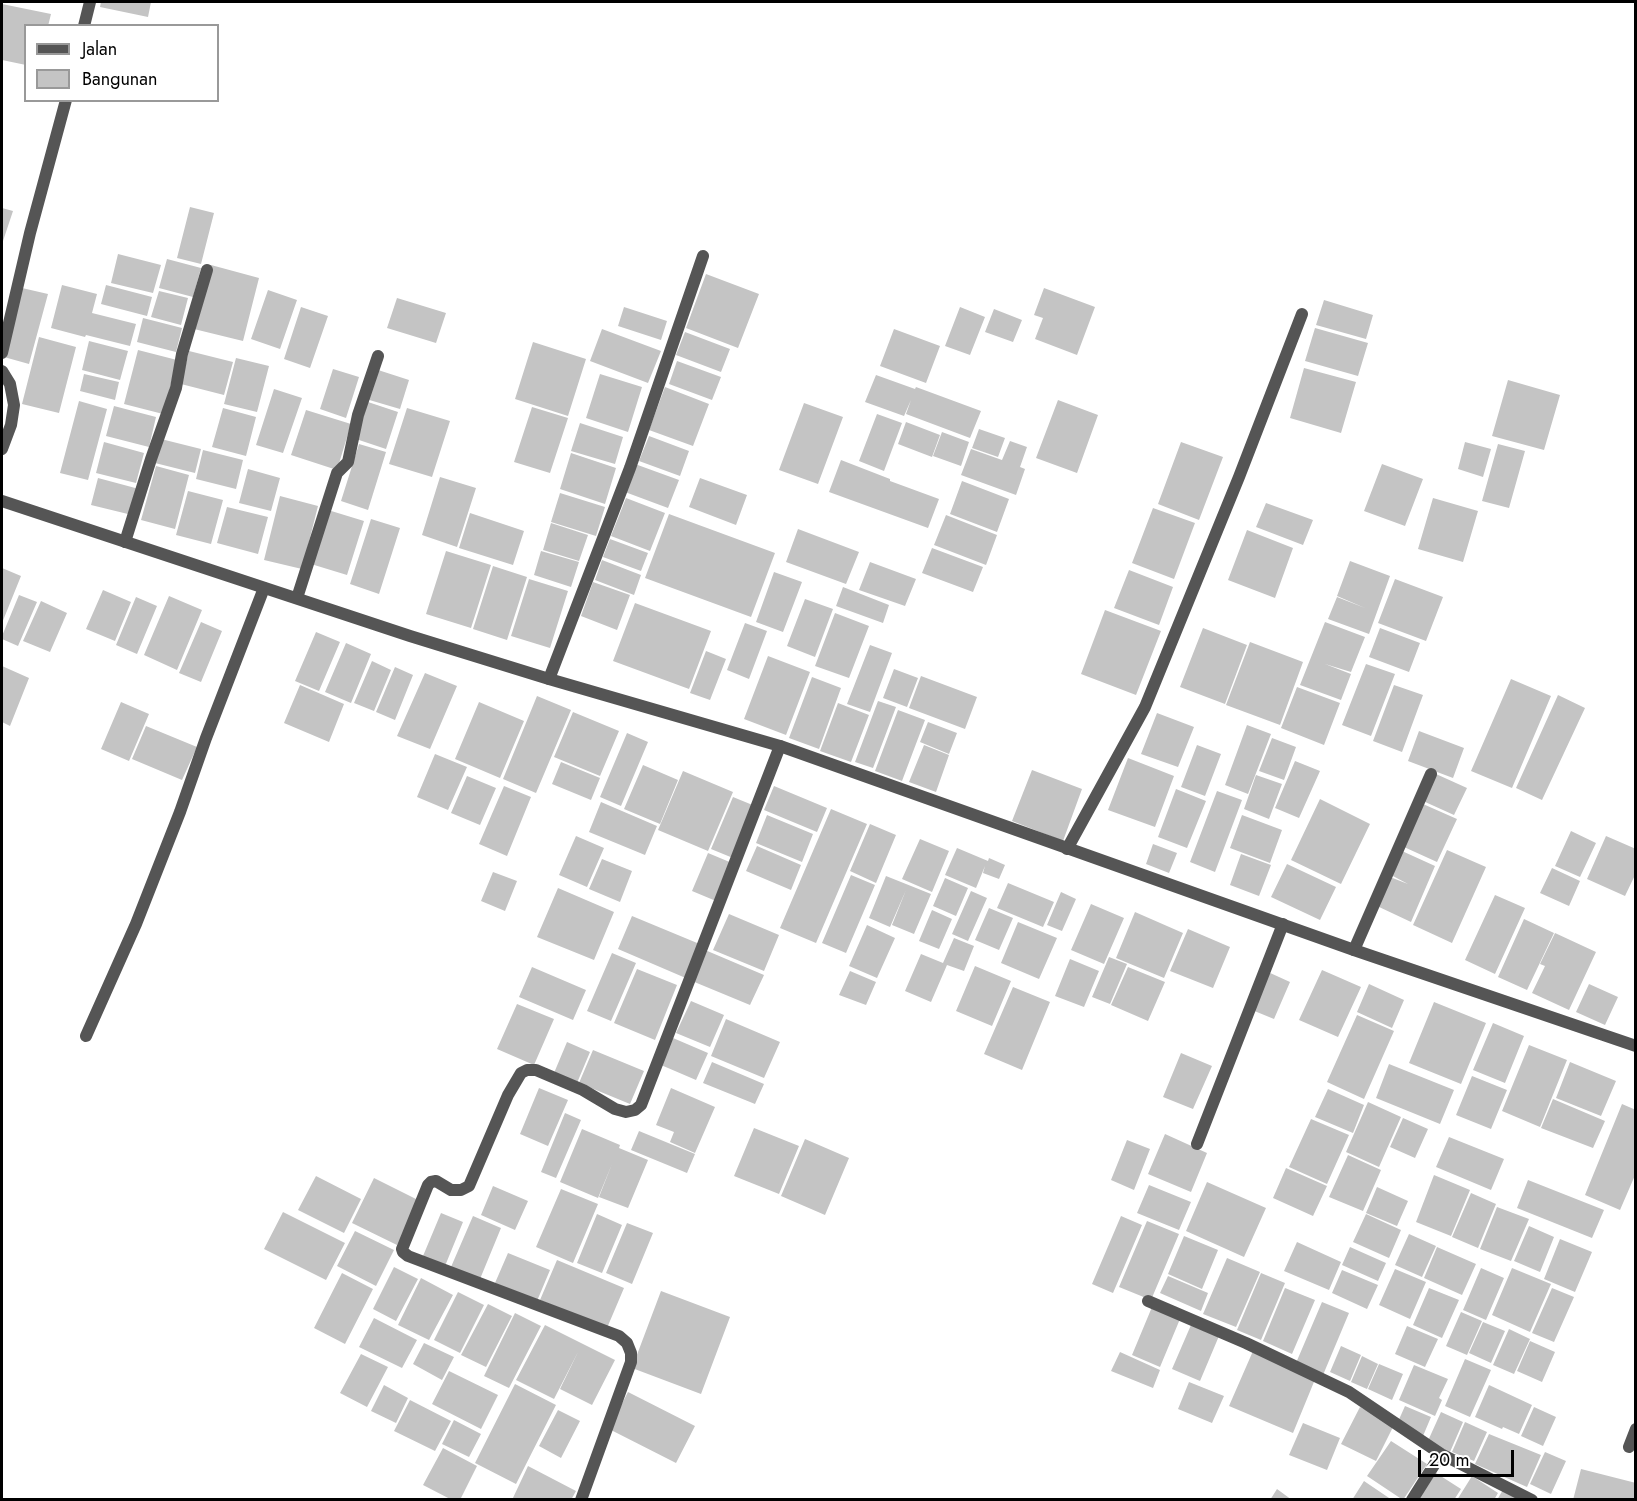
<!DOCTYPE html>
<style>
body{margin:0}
#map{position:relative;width:1637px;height:1501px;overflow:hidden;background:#fff;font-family:Jost,sans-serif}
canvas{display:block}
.frame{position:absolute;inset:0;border:3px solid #000;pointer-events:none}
.legend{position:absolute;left:24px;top:24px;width:195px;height:78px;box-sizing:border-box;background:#fff;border:2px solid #999;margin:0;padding:8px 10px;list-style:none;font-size:18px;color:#000}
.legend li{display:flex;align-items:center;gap:12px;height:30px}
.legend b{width:30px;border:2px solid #999}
.scale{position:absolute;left:1418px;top:1450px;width:96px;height:27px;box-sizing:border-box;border:3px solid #000;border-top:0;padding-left:8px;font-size:18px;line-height:21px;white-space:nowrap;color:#000;-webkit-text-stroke:4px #fff;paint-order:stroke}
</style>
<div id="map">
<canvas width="1637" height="1501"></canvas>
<div class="frame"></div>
<ul class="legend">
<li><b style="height:8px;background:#555"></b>Jalan</li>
<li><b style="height:16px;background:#c4c4c4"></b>Bangunan</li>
</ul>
<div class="scale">20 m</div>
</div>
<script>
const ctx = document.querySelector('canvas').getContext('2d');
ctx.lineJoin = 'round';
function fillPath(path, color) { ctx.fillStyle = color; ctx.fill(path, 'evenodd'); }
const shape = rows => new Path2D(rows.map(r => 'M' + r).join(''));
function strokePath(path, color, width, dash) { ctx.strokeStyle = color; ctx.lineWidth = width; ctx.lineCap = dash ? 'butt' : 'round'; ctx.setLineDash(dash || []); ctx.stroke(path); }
fillPath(shape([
 [101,2,151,2,148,17,100,7],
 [2,4,51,14,48,26,26,26,26,65,2,60],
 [190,207,214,213,201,264,177,258],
 [2,208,13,211,2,244],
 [118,254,161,265,153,293,111,283],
 [167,259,201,268,193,297,159,288],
 [211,265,259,278,243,341,194,329],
 [706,274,759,294,738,348,686,328],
 [62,285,97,294,92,313,136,324,130,346,86,335,85,337,51,328],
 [106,285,152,297,147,316,101,304],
 [22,288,48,294,29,364,4,357],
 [1044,288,1095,307,1077,355,1035,339,1043,318,1034,315],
 [268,290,297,300,280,349,251,339],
 [159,291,188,298,181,325,151,317],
 [397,298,446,313,436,343,387,328],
 [1324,300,1373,315,1366,339,1316,325],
 [301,307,328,316,310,368,284,359],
 [624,307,667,321,661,340,618,326],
 [960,307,985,317,970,355,945,346],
 [994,309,1022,320,1013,342,985,332],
 [143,318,182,328,176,352,137,342],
 [1315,328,1368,343,1358,376,1305,361],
 [602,329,661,351,648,383,590,361],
 [894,329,940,346,926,383,880,366],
 [685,332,730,349,721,372,676,355],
 [39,337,76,347,59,413,22,404],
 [89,341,128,351,120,380,82,370],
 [533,342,586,359,568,416,515,399],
 [138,350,177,360,163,414,124,404],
 [189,351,233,362,224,395,181,384],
 [236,358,269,366,257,412,224,404],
 [677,361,721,377,712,400,669,384],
 [1304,368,1356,382,1341,433,1290,418],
 [333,369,359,377,346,418,320,409],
 [375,369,409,380,400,409,366,399],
 [84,374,119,382,115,400,80,391],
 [600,374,642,387,628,432,586,418],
 [876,375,915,389,916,387,981,411,970,438,906,414,911,400,904,416,865,402],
 [1508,380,1560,395,1544,450,1492,436],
 [665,387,709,404,693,446,649,430],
 [274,389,302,398,283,453,256,445],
 [1058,400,1098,415,1077,473,1036,458],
 [79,401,107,409,88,480,60,473],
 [368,402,398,412,386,449,356,439],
 [804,403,843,417,818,484,779,470],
 [114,406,156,417,149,447,106,436],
 [532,407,568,418,550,473,514,462],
 [223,408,256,417,246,456,212,447],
 [407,408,450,421,432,477,389,464],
 [306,410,351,424,337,470,291,455],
 [877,414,902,423,884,471,859,461],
 [906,422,940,435,932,457,898,444],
 [580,423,623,437,615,464,571,451],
 [979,429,1005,438,998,457,972,448],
 [942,432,969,442,961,466,933,456],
 [649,436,689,451,680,476,639,461],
 [161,439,201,449,195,473,155,463],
 [1010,441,1027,447,1020,467,1025,469,1016,495,961,475,971,449,1002,460],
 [104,442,144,453,136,483,96,473],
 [1181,442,1223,457,1199,520,1158,504],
 [1465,442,1491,449,1483,477,1458,469],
 [359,444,386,452,368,510,341,501],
 [1498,444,1525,451,1509,508,1482,501],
 [203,450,243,460,236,489,196,479],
 [571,453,616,468,605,504,560,489],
 [841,460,890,479,890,481,939,499,928,528,829,492],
 [635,464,679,480,668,508,625,492],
 [1382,464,1423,479,1405,526,1364,511],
 [156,466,189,475,175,529,141,520],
 [248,469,280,478,271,511,239,503],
 [440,477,476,488,457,547,422,535],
 [98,478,139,489,132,515,91,505],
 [700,478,747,495,736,525,689,507],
 [962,481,1009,499,997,532,950,514],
 [188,491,223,500,211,544,176,535],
 [560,493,605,507,596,536,551,522],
 [280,496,318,506,302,569,264,560],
 [626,498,665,513,650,551,611,536],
 [1433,498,1478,511,1463,562,1418,549],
 [1266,503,1313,520,1303,545,1256,527],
 [227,507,268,517,258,554,217,543],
 [1153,508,1195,523,1174,579,1132,563],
 [328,510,364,521,347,575,311,564],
 [470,513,524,531,513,565,459,548],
 [669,514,775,553,751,617,645,578],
 [946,515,997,535,986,565,934,545],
 [371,519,400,528,379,594,350,584],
 [551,523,588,535,579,561,543,550],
 [798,529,859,552,846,584,786,562],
 [1247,530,1293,548,1275,598,1228,580],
 [610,539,648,553,641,571,603,557],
 [932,548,983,567,973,592,922,573],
 [446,551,491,565,471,628,426,614],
 [541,551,579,562,571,587,534,575],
 [602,560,641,575,634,595,595,580],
 [1350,561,1390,576,1369,634,1328,619,1337,597,1365,608,1337,596],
 [870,562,916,579,905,606,859,590],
 [493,566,527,577,507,640,473,629],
 [2,568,21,576,2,623],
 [1129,570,1173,587,1159,625,1114,608],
 [774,572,802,582,783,632,756,622],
 [529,579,568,591,550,648,511,636],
 [1395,579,1443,597,1426,641,1378,623],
 [593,582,630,595,617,630,581,616],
 [843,587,889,605,883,623,836,606],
 [103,590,131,602,115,641,86,629],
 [19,595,37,602,18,646,2,639,2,636],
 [169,596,202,610,177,670,144,655],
 [136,597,157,606,137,654,116,645],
 [805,599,833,609,815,657,787,646],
 [41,601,67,613,50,652,23,641],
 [635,603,711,631,689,689,613,661],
 [1105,610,1161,631,1136,695,1081,674],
 [835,613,869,626,849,678,815,666],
 [201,622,222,631,201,682,179,673],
 [1325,622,1365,637,1351,672,1325,664,1351,674,1341,700,1300,685],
 [745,623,767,631,749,679,727,670],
 [1203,628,1247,645,1225,704,1180,687],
 [1380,628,1420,643,1409,672,1369,657],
 [316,632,340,642,319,691,295,681],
 [1250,642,1303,662,1280,725,1226,705],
 [346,643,371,654,351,703,325,692],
 [870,645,892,653,870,712,847,704],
 [706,651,726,659,710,700,690,693],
 [768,656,810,672,786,735,744,719],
 [372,661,391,670,374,711,354,703],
 [1366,664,1395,674,1371,736,1342,725],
 [2,666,29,678,10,726,2,722],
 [395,667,413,675,395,720,376,712],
 [894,669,918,678,907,707,883,698],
 [425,673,457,686,430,749,397,736],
 [921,676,977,697,965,729,909,708],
 [812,677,841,688,819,749,789,738],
 [1511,679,1551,696,1512,788,1471,771],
 [300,685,344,704,329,742,284,723],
 [1394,685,1423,695,1402,752,1373,741],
 [1297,687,1340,703,1324,745,1281,728],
 [1558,695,1585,708,1542,800,1516,788],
 [537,696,571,710,536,793,503,779],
 [878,701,896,707,873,768,855,762],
 [121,702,149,714,129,761,101,749],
 [479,702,524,721,500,778,455,759],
 [838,703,869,715,851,762,820,751],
 [898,710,925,720,902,781,875,771],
 [573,712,619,731,600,776,554,757],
 [1157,713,1194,727,1178,767,1141,754],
 [928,722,957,733,949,754,920,742],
 [1247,725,1271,734,1248,794,1225,785],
 [146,726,197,747,182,780,132,759],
 [1419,731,1464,748,1453,778,1408,761],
 [627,733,648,742,621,806,600,797],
 [1272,738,1296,747,1284,780,1259,771],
 [924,745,949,755,936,792,909,782],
 [1197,745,1221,754,1205,796,1181,787],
 [435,754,467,767,448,810,417,797],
 [1128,758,1174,776,1155,827,1108,810],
 [1295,761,1320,771,1299,818,1275,808],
 [561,762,600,778,591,800,552,784],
 [643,765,678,780,660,824,624,809],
 [1032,770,1082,789,1063,841,1012,821],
 [683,771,733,792,708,851,658,830],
 [1436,774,1467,788,1454,815,1423,801],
 [1256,775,1282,784,1269,819,1244,809],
 [467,776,496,788,480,825,451,813],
 [504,786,531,797,507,856,479,844],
 [774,786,827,808,817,832,764,810],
 [1176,789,1206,801,1187,848,1158,837],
 [1217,791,1242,800,1215,872,1190,862],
 [733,797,755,806,733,858,711,849],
 [1320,799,1370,824,1341,884,1291,860],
 [601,802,657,826,645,855,589,832],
 [1423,804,1457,819,1437,862,1404,847],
 [831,809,867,824,816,943,780,928],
 [767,815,813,834,802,862,756,843],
 [1242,815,1282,830,1270,863,1230,848],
 [870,824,896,835,876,883,850,871],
 [1571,831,1596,843,1580,877,1555,866],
 [576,836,604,848,587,887,559,875],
 [1606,836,1636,849,1636,873,1625,896,1587,879],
 [920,839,949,851,932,892,902,879],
 [1153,844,1177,853,1169,873,1146,864],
 [757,846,801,865,791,890,746,871],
 [957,848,988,861,989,858,1005,865,999,879,983,873,985,866,976,888,945,875],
 [1447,850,1486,867,1452,943,1413,925],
 [1402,851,1435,866,1411,922,1377,906,1390,877,1408,884,1391,875],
 [708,853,732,863,716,901,692,891],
 [1241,854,1271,865,1259,896,1230,885],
 [602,859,632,871,620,902,589,889],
 [1287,864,1336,887,1320,920,1271,897],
 [1552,868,1580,881,1569,906,1540,893],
 [493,872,517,881,505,911,481,901],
 [851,875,875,885,846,953,822,943],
 [886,876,931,894,914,934,892,925,906,890,890,927,869,918],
 [945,878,968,888,956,916,933,906],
 [1008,883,1054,902,1043,927,997,908],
 [558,888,614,912,594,960,537,937],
 [971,891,987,898,968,941,952,934],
 [1061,892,1076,899,1062,931,1047,925],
 [1495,895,1525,908,1495,974,1465,960],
 [1091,904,1124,918,1104,964,1071,950],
 [989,908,1013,918,999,950,975,940],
 [932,910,952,919,939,949,919,941],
 [1135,912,1183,933,1164,978,1116,958],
 [729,914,779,935,764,971,713,950],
 [632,916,702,945,688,979,618,949],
 [1524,919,1554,933,1527,990,1498,977],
 [1018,922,1057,938,1039,979,1001,963],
 [867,925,895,938,877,978,849,966],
 [1188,929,1230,947,1213,988,1170,971],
 [1555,933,1596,952,1569,1010,1532,993,1545,966,1540,964],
 [954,938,974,946,964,971,947,965,931,1002,905,991,921,954,943,963],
 [705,950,764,975,750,1005,692,981],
 [612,953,636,963,611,1021,587,1011],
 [1109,957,1127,964,1110,1004,1092,997],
 [1070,959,1099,971,1084,1007,1055,996],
 [975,966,1011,981,992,1026,956,1011],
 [532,967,586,990,573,1020,519,997],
 [1128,967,1165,982,1148,1021,1111,1005],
 [637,969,677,985,655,1040,614,1023],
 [1322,970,1361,987,1338,1037,1299,1020],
 [850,971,876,982,866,1005,839,995],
 [1268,972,1290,982,1274,1019,1252,1010],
 [1369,984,1404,1000,1392,1028,1357,1012],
 [1589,984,1618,997,1605,1025,1576,1012],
 [1013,987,1050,1002,1022,1070,984,1054],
 [691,1001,724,1015,710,1047,676,1033],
 [1434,1002,1486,1023,1461,1084,1409,1063],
 [517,1004,554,1019,534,1065,497,1049],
 [1357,1015,1394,1031,1364,1099,1327,1082],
 [726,1019,780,1042,764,1078,711,1056],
 [1493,1023,1524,1036,1505,1083,1473,1070],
 [673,1038,708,1053,696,1080,661,1065],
 [567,1042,590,1052,577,1083,554,1073],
 [1529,1045,1567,1060,1540,1127,1502,1111],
 [593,1050,644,1071,630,1104,579,1083],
 [1181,1053,1212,1066,1193,1109,1163,1097],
 [712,1062,764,1084,755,1104,703,1083],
 [1570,1062,1616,1081,1601,1116,1556,1098],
 [1389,1064,1454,1090,1440,1124,1376,1098],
 [1472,1076,1507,1090,1491,1129,1456,1115],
 [539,1088,568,1100,548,1146,520,1134],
 [671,1088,715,1107,695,1153,670,1142,674,1132,656,1125],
 [1328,1089,1364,1105,1353,1133,1315,1117],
 [1553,1099,1605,1121,1593,1148,1541,1128],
 [1368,1102,1401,1117,1379,1167,1346,1152],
 [1622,1104,1636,1110,1636,1173,1620,1210,1585,1195],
 [565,1113,581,1120,556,1178,541,1172],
 [1403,1118,1428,1129,1415,1158,1390,1147],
 [1311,1119,1349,1135,1327,1184,1289,1167],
 [754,1128,799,1146,779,1194,734,1176],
 [582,1129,620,1145,619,1148,648,1160,628,1208,599,1197,612,1164,598,1198,560,1182],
 [639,1131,695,1154,687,1173,631,1150],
 [1165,1134,1207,1153,1191,1192,1148,1174],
 [1449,1137,1504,1159,1491,1190,1436,1167],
 [805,1139,849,1158,825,1215,781,1196],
 [1127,1140,1150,1149,1134,1190,1111,1180],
 [1348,1155,1381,1170,1363,1211,1329,1197],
 [1286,1168,1327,1186,1313,1216,1273,1198],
 [1434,1175,1470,1190,1451,1236,1416,1222],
 [316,1176,361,1199,344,1233,298,1210],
 [374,1178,420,1201,397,1245,352,1223],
 [1528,1180,1604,1210,1592,1238,1517,1208],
 [1207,1182,1266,1208,1244,1257,1186,1231],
 [1149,1185,1191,1202,1179,1230,1137,1213],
 [493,1186,528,1201,515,1230,481,1215],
 [1377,1187,1408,1201,1397,1226,1366,1213],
 [561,1189,598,1204,573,1263,536,1247],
 [1471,1193,1496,1204,1478,1248,1452,1237],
 [1497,1207,1529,1219,1511,1261,1480,1249],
 [283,1212,345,1243,326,1280,264,1249],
 [441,1213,463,1222,445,1266,423,1256],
 [597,1214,622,1225,602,1273,577,1263],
 [1366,1214,1401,1230,1389,1258,1353,1242],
 [473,1216,501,1228,480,1279,451,1267],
 [1121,1216,1142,1225,1113,1293,1092,1284],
 [1147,1221,1179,1234,1151,1300,1119,1287],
 [627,1223,653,1233,632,1284,606,1273],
 [1529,1226,1554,1237,1540,1272,1514,1261],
 [355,1231,394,1250,376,1286,337,1266],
 [1409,1234,1436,1246,1422,1277,1395,1265],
 [1184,1236,1218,1250,1202,1289,1168,1274],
 [1560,1239,1592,1252,1575,1292,1544,1279],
 [1297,1242,1341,1262,1329,1290,1284,1271],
 [1350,1247,1386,1263,1378,1281,1342,1265],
 [1437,1247,1476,1264,1462,1295,1424,1278],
 [508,1253,550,1270,537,1301,495,1283],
 [1227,1258,1260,1272,1236,1327,1203,1314],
 [557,1260,624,1288,607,1328,540,1300],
 [394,1267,418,1279,396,1321,373,1309],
 [1481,1268,1504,1278,1486,1320,1463,1310],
 [1512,1268,1551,1284,1530,1332,1492,1315],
 [1395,1269,1426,1282,1410,1319,1379,1305],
 [1342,1270,1378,1285,1367,1309,1332,1293],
 [342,1273,373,1289,345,1344,314,1328],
 [1261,1273,1285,1283,1261,1340,1237,1330],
 [1168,1276,1208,1293,1201,1311,1160,1293],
 [421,1278,453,1295,429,1340,398,1325],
 [1285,1288,1315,1300,1292,1354,1263,1341],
 [1429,1288,1459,1300,1442,1338,1413,1325],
 [1552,1288,1574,1297,1554,1342,1532,1333],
 [661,1291,730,1317,701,1394,632,1368],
 [458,1292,484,1305,460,1353,434,1340],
 [1322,1302,1349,1313,1323,1375,1296,1363],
 [488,1304,512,1316,486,1367,461,1355],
 [1152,1307,1180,1319,1160,1367,1132,1355],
 [1461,1312,1482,1321,1467,1355,1446,1346],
 [515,1313,541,1326,509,1388,484,1376],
 [374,1318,417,1340,402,1368,359,1347],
 [1483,1322,1505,1331,1491,1363,1469,1353],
 [545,1325,615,1360,592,1405,560,1389,578,1352,554,1399,516,1380],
 [1191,1325,1219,1336,1200,1381,1172,1369],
 [1407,1326,1438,1339,1425,1367,1395,1354],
 [1509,1329,1530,1339,1514,1374,1493,1365],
 [1530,1341,1555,1352,1542,1382,1517,1371],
 [424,1343,454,1357,442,1380,413,1364],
 [1341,1346,1361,1355,1350,1381,1330,1372],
 [1253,1351,1316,1377,1293,1433,1229,1406],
 [1120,1352,1160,1370,1153,1388,1111,1371],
 [361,1354,388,1367,367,1407,340,1393],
 [1362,1356,1378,1364,1367,1389,1351,1382],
 [1465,1359,1491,1370,1470,1417,1445,1406],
 [1379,1364,1403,1374,1392,1400,1368,1389],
 [1414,1365,1448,1379,1439,1398,1442,1400,1435,1416,1399,1400],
 [449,1371,498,1395,481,1429,432,1404],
 [1189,1382,1224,1396,1212,1423,1178,1409],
 [515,1384,556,1405,516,1484,475,1463],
 [384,1385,408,1398,396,1423,371,1411],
 [1489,1385,1532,1405,1519,1434,1503,1427,1502,1429,1475,1417],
 [628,1392,695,1426,676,1463,609,1429],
 [410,1400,451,1421,435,1451,394,1431],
 [1405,1406,1431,1417,1423,1436,1397,1424],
 [1360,1407,1394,1425,1376,1461,1341,1444],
 [1534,1407,1556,1417,1543,1446,1521,1436],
 [558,1410,580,1421,561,1458,539,1446],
 [1441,1412,1463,1422,1450,1452,1427,1443],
 [454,1420,481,1434,469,1457,442,1444],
 [1465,1422,1487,1432,1474,1461,1452,1452],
 [1303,1423,1340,1438,1327,1470,1289,1455],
 [1489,1434,1541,1455,1527,1487,1475,1464],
 [1391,1441,1427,1464,1403,1500,1367,1476],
 [443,1448,477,1466,460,1500,452,1500,423,1485],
 [1545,1452,1566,1461,1551,1494,1530,1484],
 [528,1466,576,1491,571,1500,512,1500],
 [1581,1469,1636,1483,1636,1500,1573,1500],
 [1436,1473,1461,1489,1454,1500,1418,1500],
 [1472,1476,1498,1493,1494,1500,1457,1500],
 [1364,1481,1392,1500,1352,1500],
 [1504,1488,1521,1500,1497,1500],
 [1277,1489,1292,1500,1270,1500]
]), '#c4c4c4');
strokePath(shape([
 [84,26,90,2],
 [2,353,30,233,66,100],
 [2,371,10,384,14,405,11,425,2,449],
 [125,542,151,459,176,388,182,354,207,270],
 [297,598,337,473,348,462,358,415,378,356],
 [549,679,630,468,703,256],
 [1067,849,1145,707,1239,477,1302,314],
 [1354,950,1431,774],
 [86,1036,136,924,180,812,206,738,264,588],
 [1197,1144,1283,924],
 [1148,1301,1246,1343,1349,1392,1441,1454,1532,1500],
 [1629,1447,1636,1429],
 [581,1500,631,1362,631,1353,627,1343,619,1336,408,1256,403,1252,402,1249,428,1185,431,1182,436,1181,451,1190,461,1190,469,1186,508,1095,521,1073,527,1070,536,1070,583,1090,615,1109,626,1112,635,1110,641,1105,780,746],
 [1412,1500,1441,1454]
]), '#555', 12);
strokePath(shape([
 [2,501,410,636,549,679,780,746,1354,950,1636,1046]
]), '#555', 12);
</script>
